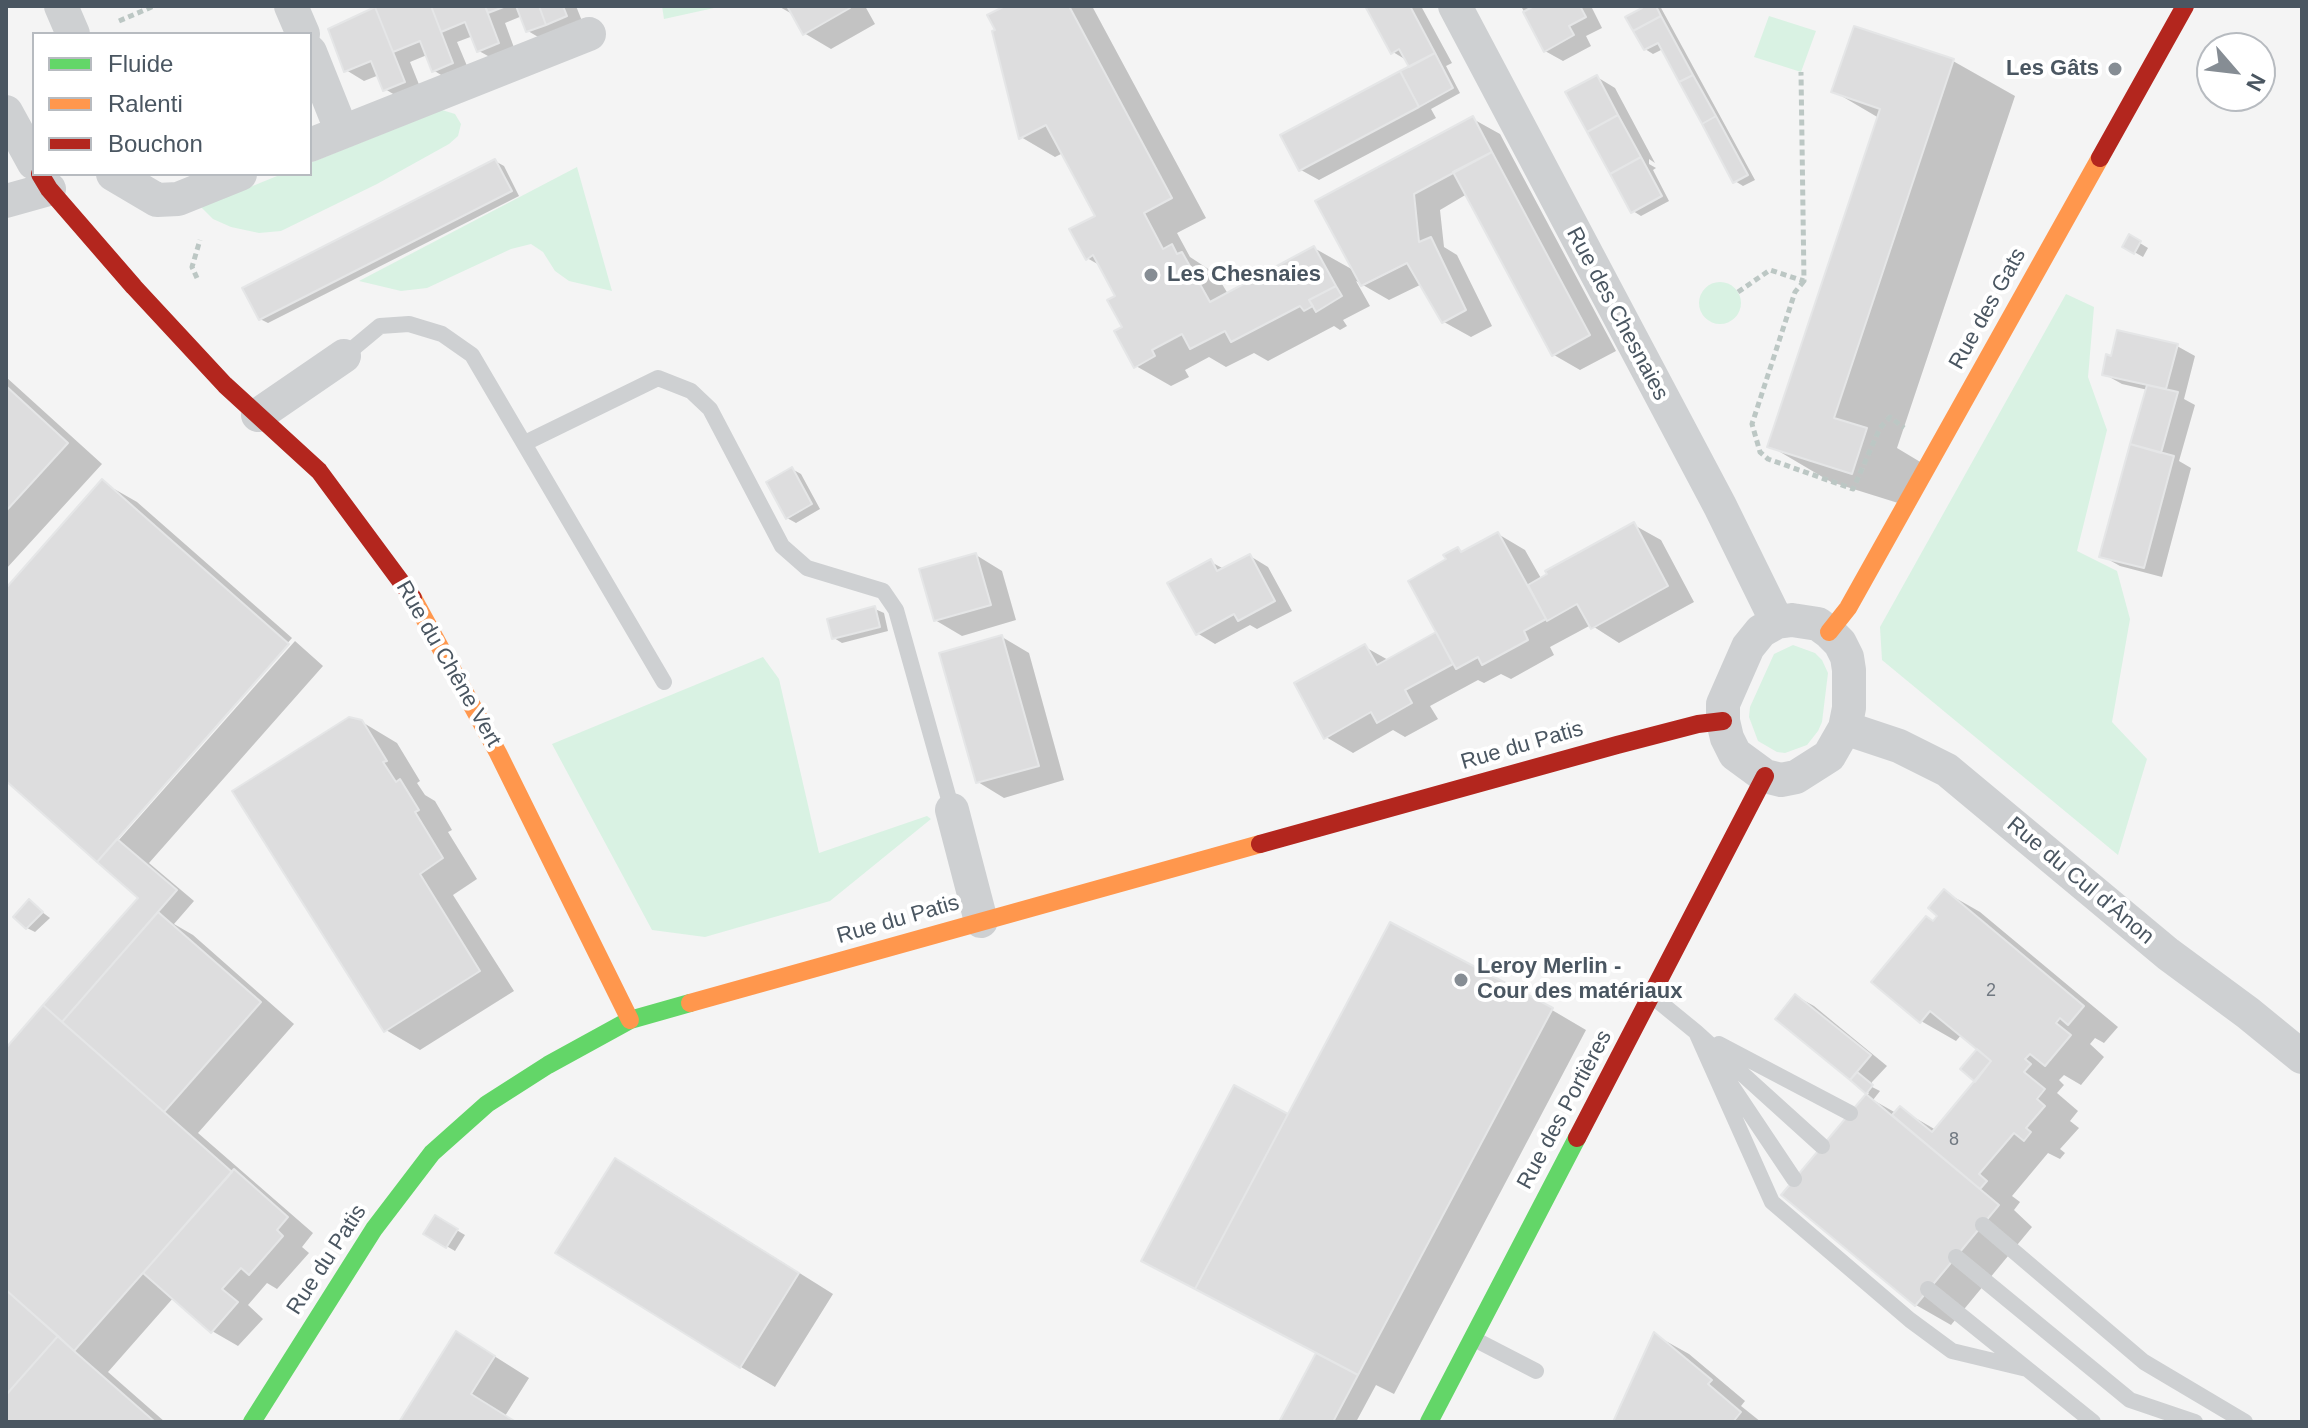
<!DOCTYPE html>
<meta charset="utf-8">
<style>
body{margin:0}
#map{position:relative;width:2308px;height:1428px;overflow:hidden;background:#f4f4f4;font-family:Arial,sans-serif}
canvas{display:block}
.frame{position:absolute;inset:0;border:8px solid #4a5661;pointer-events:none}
.legend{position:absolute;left:32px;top:32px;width:280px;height:144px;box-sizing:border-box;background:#fff;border:2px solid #b7bbc0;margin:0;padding:10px 14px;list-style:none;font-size:24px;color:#4a5661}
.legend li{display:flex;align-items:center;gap:16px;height:40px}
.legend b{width:40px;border:2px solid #b7bbc0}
.north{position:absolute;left:2196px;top:32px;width:80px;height:80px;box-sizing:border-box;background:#fff;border:2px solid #b7bbc0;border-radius:50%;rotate:118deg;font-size:22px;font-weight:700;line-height:32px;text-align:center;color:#4a5661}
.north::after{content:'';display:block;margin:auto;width:28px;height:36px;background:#868d94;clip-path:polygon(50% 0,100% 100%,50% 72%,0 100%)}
</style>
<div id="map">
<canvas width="2308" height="1428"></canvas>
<div class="frame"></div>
<ul class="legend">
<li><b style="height:10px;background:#63d668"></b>Fluide</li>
<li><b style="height:10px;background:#ff974d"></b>Ralenti</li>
<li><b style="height:10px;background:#b3261e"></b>Bouchon</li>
</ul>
<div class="north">N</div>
</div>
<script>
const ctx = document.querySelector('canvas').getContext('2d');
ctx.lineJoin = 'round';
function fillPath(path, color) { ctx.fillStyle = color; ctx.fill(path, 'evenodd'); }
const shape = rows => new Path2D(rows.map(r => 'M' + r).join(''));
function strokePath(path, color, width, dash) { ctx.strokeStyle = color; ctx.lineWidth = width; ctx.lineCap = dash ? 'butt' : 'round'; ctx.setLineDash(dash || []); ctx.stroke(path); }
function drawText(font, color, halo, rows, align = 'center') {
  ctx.font = font + ' Arial,sans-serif'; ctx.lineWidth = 8; ctx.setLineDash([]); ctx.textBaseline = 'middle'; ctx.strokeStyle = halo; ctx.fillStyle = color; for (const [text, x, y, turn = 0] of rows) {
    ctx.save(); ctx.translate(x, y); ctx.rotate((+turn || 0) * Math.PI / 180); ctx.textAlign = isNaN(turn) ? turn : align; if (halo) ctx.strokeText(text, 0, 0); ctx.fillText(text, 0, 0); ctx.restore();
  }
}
fillPath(shape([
 [662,6,713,6,714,8,664,19],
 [1769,16,1816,31,1801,72,1754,57],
 [442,110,455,114,461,124,458,136,449,144,377,184,281,231,259,233,231,227,213,219,201,207,282,174,310,174,310,163],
 [577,167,612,291,569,281,555,271,543,252,531,244,511,249,427,288,401,291,359,281],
 '1699 303a21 21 0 1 1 42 0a21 21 0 1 1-42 0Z',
 [2066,294,2094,307,2088,377,2107,430,2077,551,2117,571,2130,619,2112,722,2147,759,2118,855,1882,660,1880,627],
 [1793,645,1815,653,1822,660,1828,673,1822,722,1818,731,1807,745,1785,753,1777,752,1758,741,1749,717,1750,707,1774,654],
 [763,657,779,679,819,853,927,816,931,819,830,901,705,937,652,930,552,744]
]), '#d9f2e3');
fillPath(shape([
 [382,6,576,6,584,26,545,41,528,31,522,16,505,23,516,53,497,61,479,51,473,36,457,42,470,73,451,81,433,70,427,55,410,62,422,92,403,100,385,89,379,75,364,81,346,70,353,17],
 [778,6,865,6,875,24,831,49,804,33,794,15],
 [1009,6,1092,6,1206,218,1177,233,1190,257,1216,274,1228,294,1314,248,1355,271,1318,201,1473,119,1500,134,1616,351,1580,370,1554,355,1467,194,1440,210,1444,247,1457,255,1492,326,1471,337,1444,322,1422,284,1389,300,1356,281,1370,306,1343,320,1347,326,1340,330,1334,326,1268,361,1254,353,1226,367,1209,357,1185,370,1189,377,1171,386,1136,366,1117,296,1101,266,1087,258,1097,217,1063,153,1055,157,1021,137],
 [1368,6,1421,6,1452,63,1446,66,1460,93,1431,109,1436,118,1319,180,1301,170,1411,67,1408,61,1393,52],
 [1521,6,1591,6,1602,28,1586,36,1591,46,1563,61,1545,51],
 [1643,6,1660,6,1755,180,1743,186,1735,181,1663,49,1653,54,1645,49],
 [1953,61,2015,96,1897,448,1927,466,1914,508,1831,482,1770,446,1879,118,1833,91],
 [1597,77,1615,88,1655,163,1649,159,1649,164,1656,168,1653,170,1669,201,1641,216,1633,211],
 [495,161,504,166,519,196,268,323,260,319],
 [2130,237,2148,248,2143,257,2124,246],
 [2177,346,2195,356,2184,399,2195,405,2179,461,2191,468,2162,577,2120,566,2102,556,2148,390,2122,384,2104,374],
 [6,377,102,464,6,569],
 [792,469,801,474,820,509,796,523,787,518],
 [102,482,137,502,292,638,113,841,118,841,295,641,323,666,149,863,194,901,174,924,193,935,294,1024,198,1133,313,1233,302,1247,309,1253,277,1289,267,1283,248,1305,263,1319,238,1346,212,1331,174,1297,108,1372,165,1422,6,1422,6,1051,141,898,6,779,6,591],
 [1634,525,1661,540,1694,602,1619,643,1591,625,1550,647,1554,655,1511,679,1501,674,1484,683,1478,680,1430,706,1438,719,1405,737,1393,730,1353,753,1326,737,1365,647,1390,661,1438,633,1448,560,1458,549,1464,553,1498,534,1525,550,1542,580],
 [976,555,1002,571,1016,620,962,636,935,620],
 [1250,556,1268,567,1292,611,1257,629,1250,625,1215,644,1197,633,1211,562,1224,569],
 [875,609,884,613,888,631,842,643,834,638],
 [1002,637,1029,653,1064,780,1004,798,978,782],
 [362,722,397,743,420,781,417,783,425,795,435,801,452,830,448,832,477,879,453,895,514,991,420,1050,386,1030],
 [1945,892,1980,912,2118,1027,2104,1043,2095,1038,2090,1044,2104,1057,2081,1085,2064,1075,2059,1080,2064,1085,2057,1093,2078,1111,2070,1121,2079,1128,2060,1149,2065,1153,2060,1159,2048,1153,2012,1196,2020,1202,2014,1210,2032,1227,1951,1325,1916,1305,1784,1194,1869,1093,1777,1019,1796,996,1814,1006,1887,1066,1872,1082,1872,1087,1880,1091,1873,1100,1896,1113,1900,1109,1936,1130,1977,1081,1979,1049,1962,1034,1956,1041,1921,1021,1934,922,1940,916],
 [29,902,50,918,35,932,27,928],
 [1552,1010,1586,1030,1394,1394,1376,1385,1356,1422,1282,1422,1318,1354,1289,1116],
 [651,1180,833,1294,775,1387,741,1367],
 [436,1218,465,1235,455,1251,426,1234],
 [1655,1335,1689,1354,1745,1401,1741,1406,1761,1422,1615,1422],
 [491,1354,529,1378,505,1416,515,1422,402,1422]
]), '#0003');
const building = shape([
 [431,6,485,6,499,43,477,52,465,22,441,32,431,6],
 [431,6,453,63,432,72,420,41,393,52,375,7,431,6],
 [485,6,506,6,488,13,485,6],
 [516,6,539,6,546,25,526,32,516,6],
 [539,6,563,6,567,16,546,25,539,6],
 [787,6,849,6,850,8,803,35,787,6],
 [1005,6,1069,6,1172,198,1144,213,1163,249,1172,244,1177,254,1182,252,1210,302,1314,246,1336,286,1309,300,1313,306,1304,311,1300,306,1231,342,1225,331,1190,349,1182,334,1152,350,1155,356,1134,368,1114,331,1122,327,1107,300,1115,296,1093,255,1086,260,1069,229,1095,216,1046,125,1019,139,992,31,995,30,987,15,1005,6],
 [1365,6,1410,6,1435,53,1409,67,1399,49,1391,54,1365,6],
 [1534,6,1580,6,1586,17,1569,26,1574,35,1544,52,1523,12,1534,6],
 [1641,6,1656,6,1661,16,1633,31,1625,17,1642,8,1641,6],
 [375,7,405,82,383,91,371,61,344,72,328,29,375,7],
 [1661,16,1693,75,1679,82,1658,43,1644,50,1633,31,1661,16],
 [1854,26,1954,59,1834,418,1867,428,1852,474,1767,447,1880,109,1831,92,1854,26],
 [1435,53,1453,88,1419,107,1400,71,1435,53],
 [1400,71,1419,107,1299,171,1280,135,1400,71],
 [1597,75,1618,115,1587,132,1565,92,1597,75],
 [1693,75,1716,116,1702,124,1679,82,1693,75],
 [1618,115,1641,157,1610,174,1587,132,1618,115],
 [1473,116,1492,152,1414,194,1419,242,1431,237,1466,310,1442,323,1407,263,1361,286,1315,201,1473,116],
 [1716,116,1748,175,1733,183,1702,124,1716,116],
 [1492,152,1590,335,1552,356,1453,172,1492,152],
 [1641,157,1662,196,1631,213,1610,174,1641,157],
 [495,159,512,191,259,320,242,288,495,159],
 [2129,234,2141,241,2134,254,2122,247,2129,234],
 [1336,286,1342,296,1316,312,1309,300,1336,286],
 [2117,330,2178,344,2166,389,2102,375,2106,354,2111,356,2117,330],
 [2147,385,2178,392,2161,453,2130,444,2147,385],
 [6,386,68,443,6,511,6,386],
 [2130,444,2174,456,2144,568,2099,557,2130,444],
 [792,467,812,504,786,519,766,482,792,467],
 [102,479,289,644,97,862,6,781,6,588,102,479],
 [1634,522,1668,586,1591,629,1577,604,1547,621,1528,585,1547,574,1545,571,1634,522],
 [1498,532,1546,619,1524,631,1528,640,1482,665,1478,657,1456,669,1408,581,1446,559,1443,555,1458,547,1461,552,1498,532],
 [976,553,991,605,934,621,919,569,976,553],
 [1250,554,1275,601,1238,621,1234,614,1196,635,1167,583,1211,559,1217,571,1250,554],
 [875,606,880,627,832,639,827,619,875,606],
 [1436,632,1453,664,1405,690,1412,703,1377,723,1371,712,1324,739,1294,683,1365,644,1377,665,1436,632],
 [1002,635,1039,766,976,783,939,653,1002,635],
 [349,717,362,720,387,761,383,762,396,782,400,779,419,810,415,812,443,858,420,874,480,971,384,1032,232,791,349,717],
 [117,839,177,890,62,1022,43,1005,138,898,97,862,117,839],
 [1944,889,2084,1006,2068,1025,2060,1018,2056,1023,2071,1035,2045,1066,2030,1054,2025,1059,2031,1064,2024,1072,2045,1089,2037,1099,2045,1106,2026,1128,2031,1132,2024,1141,2014,1133,1979,1174,1987,1181,1980,1189,1892,1115,1900,1106,1932,1132,1991,1061,1930,1011,1920,1023,1871,982,1926,916,1933,921,1937,916,1928,908,1944,889],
 [29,899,43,912,26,929,13,917,29,899],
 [158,912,261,1002,164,1112,62,1022,158,912],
 [1390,922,1553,1008,1358,1375,1195,1289,1390,922],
 [1795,994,1871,1055,1850,1080,1775,1019,1795,994],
 [43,1005,232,1172,74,1351,6,1290,6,1048,43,1005],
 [1977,1049,1991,1061,1975,1082,1960,1069,1977,1049],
 [1857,1072,1873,1085,1866,1094,1850,1080,1857,1072],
 [1234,1085,1288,1114,1195,1289,1141,1261,1234,1085],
 [1866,1094,1999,1205,1915,1306,1781,1195,1866,1094],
 [615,1158,799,1273,740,1368,555,1253,615,1158],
 [234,1169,288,1217,277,1230,283,1236,249,1275,241,1268,222,1289,238,1302,211,1333,143,1273,234,1169],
 [435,1215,458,1229,446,1248,423,1234,435,1215],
 [6,1290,58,1336,6,1395,6,1290],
 [456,1331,495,1356,471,1394,516,1422,399,1422,456,1331],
 [1654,1332,1712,1380,1708,1384,1741,1412,1733,1422,1613,1422,1654,1332],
 [58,1336,74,1351,155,1422,6,1422,6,1395,58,1336],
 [1316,1353,1358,1375,1333,1422,1279,1422,1316,1353]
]);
fillPath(building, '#ddddde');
strokePath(building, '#e5e6e7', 2);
strokePath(shape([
 [119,21,154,6],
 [197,278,192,267,200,240],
 [1804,281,1795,292,1752,424,1760,452,1768,459,1853,489,1880,428,1890,417,1904,428],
 [1738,292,1770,270,1804,281,1801,72]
]), '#bcc7c4', 5, [6, 4]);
strokePath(shape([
 [344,356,380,326,409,324,442,334,472,355,664,682],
 [525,443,658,378,691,391,710,409,782,546,807,568,883,591,896,610,952,810],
 [1652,996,1696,1032,1822,1146],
 [1696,1032,1772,1202,1910,1320,1952,1351,2027,1369],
 [1719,1044,1850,1113],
 [1721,1070,1794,1179],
 [1983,1225,2144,1362,2245,1422],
 [1956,1257,2130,1400,2195,1422],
 [1928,1289,2093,1422],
 [1474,1339,1536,1371]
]), '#ced0d2', 16);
strokePath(shape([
 [61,6,73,34],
 [291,6,303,34],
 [1455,6,1720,506,1777,622],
 [310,52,342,132],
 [6,112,34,163],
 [310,145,589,34],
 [113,174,157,200,178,199,240,174],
 [6,201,49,189],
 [258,415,344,356],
 [1792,620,1818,624,1829,632,1840,643,1847,657,1849,670,1849,708,1845,728,1829,756,1796,777,1781,780,1765,776,1735,754,1727,738,1723,721,1723,704,1748,647,1761,631,1777,622,1792,620],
 [1845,728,1899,746,1947,770,2168,954,2248,1013,2302,1057],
 [952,810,981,921]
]), '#ced0d2', 34);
strokePath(shape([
 [252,1422,374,1229,432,1153,487,1104,548,1065,630,1020,690,1003],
 [1429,1422,1577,1138]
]), '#63d668', 18);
strokePath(shape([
 [413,598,498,753,630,1020],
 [1829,632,1848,608,2100,158],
 [690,1003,1260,844]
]), '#ff974d', 18);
strokePath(shape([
 [2100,158,2185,6],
 [40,174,49,189,134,287,225,385,319,471,413,598],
 [1260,844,1617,745,1698,724,1723,721],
 [1577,1138,1765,776]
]), '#b3261e', 18);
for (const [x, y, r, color] of [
 [2115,69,8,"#868d94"],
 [1151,275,8,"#868d94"],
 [1461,980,8,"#868d94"]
]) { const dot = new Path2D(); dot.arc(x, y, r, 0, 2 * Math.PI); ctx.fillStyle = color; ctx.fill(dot); strokePath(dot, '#fff', 3); }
drawText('18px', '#707881', null, [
 ["2",1991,991],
 ["8",1954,1140]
]);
drawText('bold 22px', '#4a5661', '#fff', [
 ["Les Gâts",2099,69,"right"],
 ["Les Chesnaies",1167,275],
 ["Leroy Merlin -",1477,967],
 ["Cour des matériaux",1477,992]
], 'left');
drawText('22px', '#4a5661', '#fff', [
 ["Rue des Gats",1988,309,-61],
 ["Rue des Chesnaies",1617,314,62],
 ["Rue du Chêne Vert",448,664,60],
 ["Rue du Patis",1522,746,-16],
 ["Rue du Cul d'Ânon",2080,881,40],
 ["Rue du Patis",898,920,-16],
 ["Rue des Portières",1565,1110,-62],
 ["Rue du Patis",327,1260,-57]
]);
</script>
